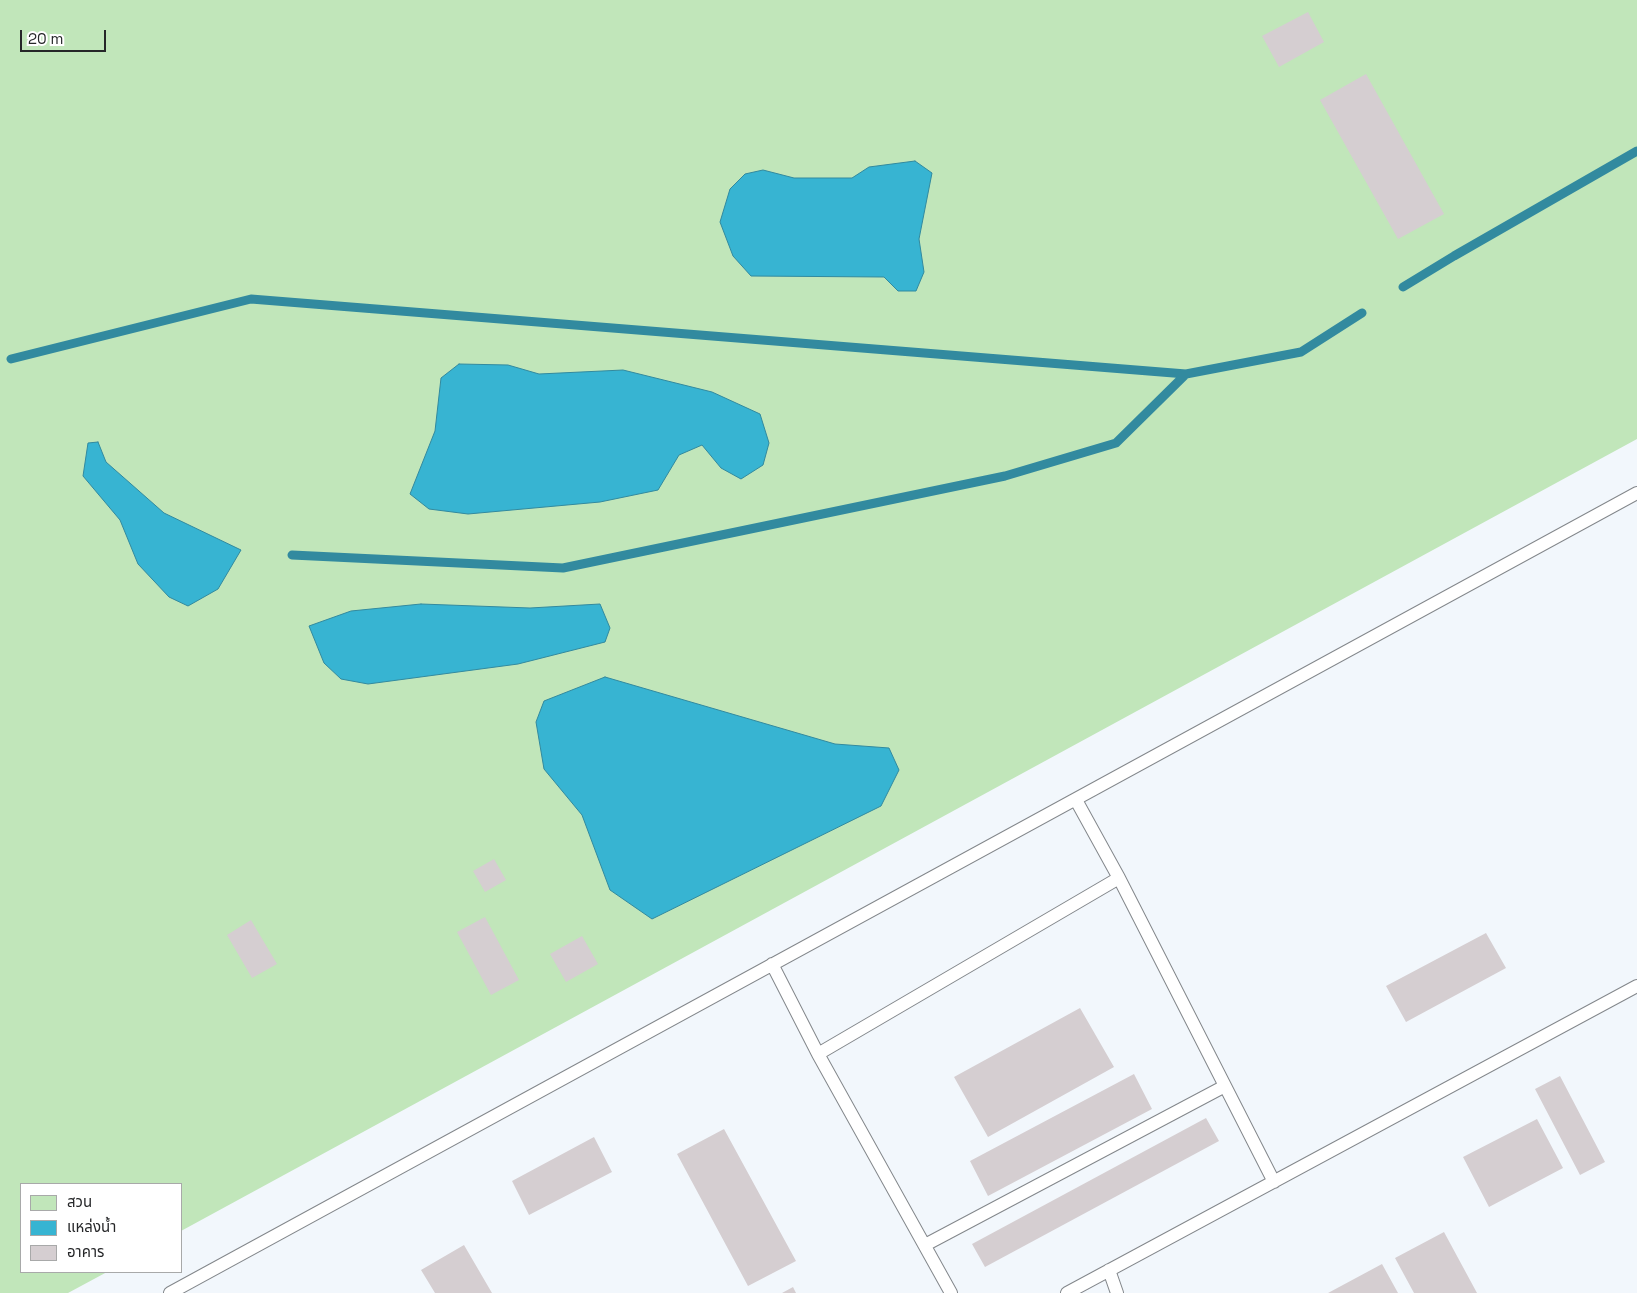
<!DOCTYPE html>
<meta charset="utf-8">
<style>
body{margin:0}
#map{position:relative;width:1637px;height:1293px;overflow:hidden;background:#f2f7fc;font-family:"Space Grotesk","Noto Sans Thai",sans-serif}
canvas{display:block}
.legend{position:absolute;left:20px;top:1183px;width:162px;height:90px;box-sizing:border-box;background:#fff;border:1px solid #a8a9a9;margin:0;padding:6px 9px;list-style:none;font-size:15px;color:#262729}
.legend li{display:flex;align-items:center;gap:10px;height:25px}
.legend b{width:25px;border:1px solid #a8a9a9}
.scale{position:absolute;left:20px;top:30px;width:86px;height:22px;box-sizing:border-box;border:2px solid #262729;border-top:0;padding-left:6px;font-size:15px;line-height:18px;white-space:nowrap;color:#262729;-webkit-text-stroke:4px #fff;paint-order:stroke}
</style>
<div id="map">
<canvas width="1637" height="1293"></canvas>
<ul class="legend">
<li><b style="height:14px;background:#c1e6ba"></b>สวน</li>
<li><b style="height:14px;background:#37b4d2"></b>แหล่งน้ำ</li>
<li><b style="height:14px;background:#d5ced1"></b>อาคาร</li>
</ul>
<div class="scale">20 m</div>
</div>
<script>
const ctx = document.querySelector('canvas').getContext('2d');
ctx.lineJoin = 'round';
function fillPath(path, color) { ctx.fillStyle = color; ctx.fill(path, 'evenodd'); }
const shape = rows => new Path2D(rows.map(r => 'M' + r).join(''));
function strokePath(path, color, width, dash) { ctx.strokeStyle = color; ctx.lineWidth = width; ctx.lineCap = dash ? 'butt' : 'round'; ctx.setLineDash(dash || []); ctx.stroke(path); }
fillPath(shape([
 [0,0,1637,0,1637,439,181,1231,181,1184,21,1184,21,1272,107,1272,68,1293,0,1293]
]), '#c1e6ba');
const water = shape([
 [915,161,932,173,919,239,924,272,916,291,898,291,884,277,751,276,733,256,720,222,730,189,745,174,763,170,794,178,852,178,869,167,915,161],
 [459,364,508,365,539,374,623,370,712,392,760,414,769,443,763,465,741,479,721,468,702,445,679,455,658,490,600,502,468,514,429,509,410,494,435,431,441,378,459,364],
 [98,442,106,462,164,513,241,550,218,589,188,606,169,597,138,564,120,520,83,476,88,443,98,442],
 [421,604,530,608,600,604,610,628,605,642,518,664,368,684,341,679,324,663,309,626,351,611,421,604],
 [605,677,835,744,889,748,899,770,881,806,652,919,610,890,582,815,544,769,536,722,544,701,605,677]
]);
fillPath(water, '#37b4d2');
strokePath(water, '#328a9f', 1);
strokePath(shape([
 [1403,287,1454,256,1637,151],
 [11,359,251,299,1186,374,1301,352,1362,313],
 [292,555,563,568,1005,476,1116,443,1186,374]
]), '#328a9f', 9);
fillPath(shape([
 [1308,12,1324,42,1279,67,1262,36],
 [1366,74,1444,214,1398,239,1320,100],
 [494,859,506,880,485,892,473,871],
 [485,917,519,980,491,995,457,932],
 [251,920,277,964,252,978,227,935],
 [1486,933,1506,968,1406,1022,1386,986],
 [582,936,598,964,566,982,550,954],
 [1080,1008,1114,1067,988,1137,954,1077],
 [1134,1074,1152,1109,988,1196,970,1161],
 [1560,1076,1605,1162,1580,1175,1535,1089],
 [1206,1118,1219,1141,985,1267,972,1244],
 [1537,1119,1563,1168,1489,1207,1463,1157],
 [724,1129,796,1261,748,1286,677,1154],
 [594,1137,612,1172,529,1215,512,1181],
 [1444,1232,1477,1293,1414,1293,1395,1258],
 [464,1245,492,1293,435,1293,421,1270],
 [1382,1264,1398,1293,1328,1293],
 [793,1287,796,1293,782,1293]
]), '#d5ced1');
const lane = shape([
 [1076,800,1119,878,1274,1182],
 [772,964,818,1054,951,1293],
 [818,1054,1119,878],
 [925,1245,1225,1086],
 [1109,1270,1117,1293],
 [170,1293,1637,493],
 [1067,1293,1637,986]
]);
strokePath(lane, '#83878b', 14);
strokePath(lane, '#fff', 12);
</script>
